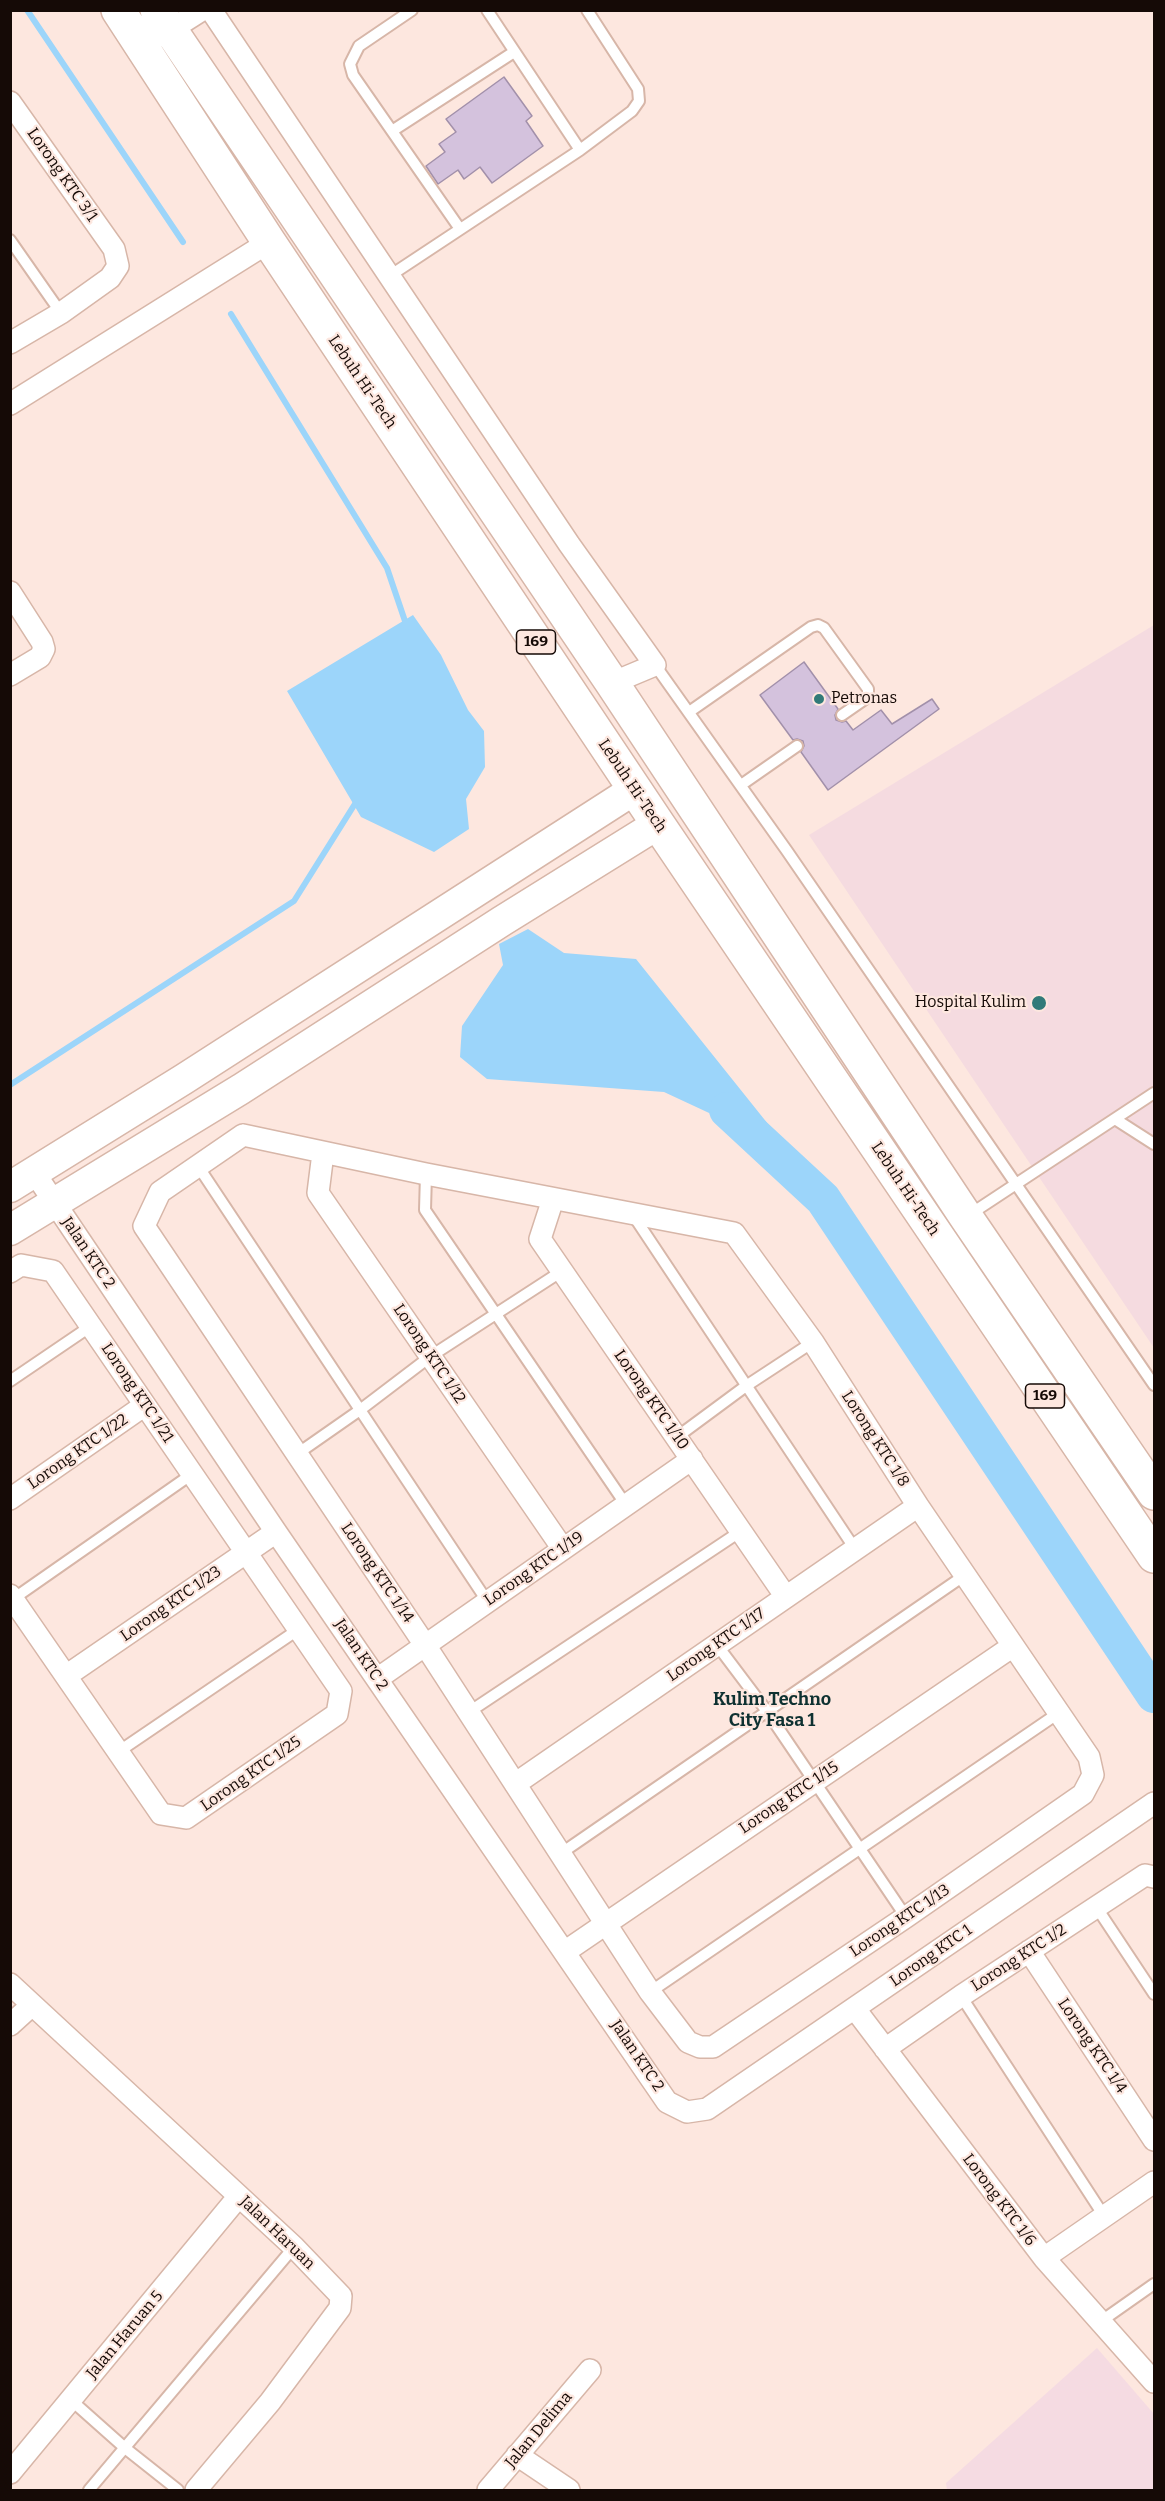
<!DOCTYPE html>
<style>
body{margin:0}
#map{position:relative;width:1165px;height:2501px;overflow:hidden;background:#fde7df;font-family:Bitter,serif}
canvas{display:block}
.frame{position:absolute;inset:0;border:12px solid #150a06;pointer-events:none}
</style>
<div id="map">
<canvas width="1165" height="2501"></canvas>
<div class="frame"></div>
</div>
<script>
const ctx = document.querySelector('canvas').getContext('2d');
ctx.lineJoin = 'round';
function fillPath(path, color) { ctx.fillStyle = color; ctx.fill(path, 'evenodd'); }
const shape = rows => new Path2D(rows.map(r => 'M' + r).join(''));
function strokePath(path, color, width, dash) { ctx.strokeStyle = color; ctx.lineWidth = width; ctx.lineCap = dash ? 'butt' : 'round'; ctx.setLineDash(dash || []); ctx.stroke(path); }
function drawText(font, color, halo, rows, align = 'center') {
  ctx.font = font + ' Bitter,serif'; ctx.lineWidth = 4.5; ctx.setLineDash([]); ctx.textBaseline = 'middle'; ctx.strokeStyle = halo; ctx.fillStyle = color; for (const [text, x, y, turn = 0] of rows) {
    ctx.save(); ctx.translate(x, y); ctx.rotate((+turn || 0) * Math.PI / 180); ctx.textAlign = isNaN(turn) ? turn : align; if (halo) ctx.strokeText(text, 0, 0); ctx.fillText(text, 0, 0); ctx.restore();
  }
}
fillPath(shape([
 [1097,2348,1154,2414,1154,2490,947,2490,946,2483]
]), '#f5dbe2');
fillPath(shape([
 [1154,625,1154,1348,809,835]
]), '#f5dbe0');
fillPath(shape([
 [413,615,441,655,468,710,484,731,485,767,466,799,469,829,434,852,361,817,287,691],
 [528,929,564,953,636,959,776,1134,756,1149,722,1119,664,1092,487,1079,460,1057,462,1026,503,965,499,944]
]), '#9cd5fa');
strokePath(shape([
 [27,10,183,242],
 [231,314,387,568,407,627],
 [10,1085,294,901,358,799]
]), '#9cd5fa', 6);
strokePath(shape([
 [727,1110,823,1199,1154,1695]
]), '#9cd5fa', 36);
const building = shape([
 [504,77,532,116,526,121,543,146,492,183,480,167,464,179,458,170,438,184,426,166,445,152,439,144,456,132,446,119,504,77],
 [804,662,838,709,835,715,836,720,842,722,846,721,853,730,881,710,892,724,932,699,939,709,828,790,801,752,804,746,803,741,797,739,793,740,760,695,804,662]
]);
fillPath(building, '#d4c2dd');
strokePath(building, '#a290aa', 1.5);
const lane = shape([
 [412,10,359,46,350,64,353,75,460,229],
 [487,10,580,150],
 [392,131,514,52],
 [10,240,61,313],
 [391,275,580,150,632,111,639,101,638,89,587,10],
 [655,665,787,851,1154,1385],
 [689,712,811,627,818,625,824,628,868,689,868,694,865,699,842,715],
 [741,785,797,746],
 [1115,1119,1154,1144],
 [198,1166,487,1601],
 [426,1174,425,1210,626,1505],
 [633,1215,855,1549],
 [969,1215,1154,1093],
 [10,1381,91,1326],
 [677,1437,746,1386,813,1342],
 [297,1454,360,1410,431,1356,562,1271],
 [13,1599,192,1474],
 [717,1645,766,1710,906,1917],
 [469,1712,741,1531],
 [118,1752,299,1629],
 [560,1854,965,1575],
 [1097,1908,1154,1994],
 [650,1992,1060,1712],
 [961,1996,1104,2216],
 [1100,2322,1154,2284],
 [71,2400,125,2448,178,2490],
 [89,2490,294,2247]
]);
const street = shape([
 [211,10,569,544,655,665,612,683],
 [161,36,202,10],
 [10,102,114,249,118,266,110,278,61,313,10,343],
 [10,404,269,242],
 [10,592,42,642,44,649,40,657,10,675],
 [243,1135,426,1174,734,1233,813,1342,918,1506,1089,1757,1093,1775,1083,1794,906,1917,713,2047,700,2047,688,2042,650,1992,425,1645,144,1226,160,1192,243,1135],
 [323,1153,318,1193,563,1549],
 [34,1172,276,1532,667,2102,687,2112,707,2109,1154,1803],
 [553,1199,540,1239,786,1597],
 [10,1272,21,1265,53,1271,341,1691,337,1714,186,1818,161,1814,10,1595],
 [10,1499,145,1405],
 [66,1676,276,1532],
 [377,1679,692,1459],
 [515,1784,918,1506],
 [566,1951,1013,1646],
 [1029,1951,1154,2140],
 [10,1984,294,2247,341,2296,340,2308,270,2402,196,2490],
 [855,2009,1044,2258,1154,2382],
 [10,2025,32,2005],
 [885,2049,961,1996,1145,1875,1154,1877],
 [1044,2258,1154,2182],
 [517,2455,569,2490],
 [10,2473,239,2196],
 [488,2490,590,2370]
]);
const secondary = shape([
 [10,1187,184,1079,635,789],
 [10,1230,241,1089,502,921,658,824]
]);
const primary = shape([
 [118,10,269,242,658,824,1154,1556],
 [157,10,612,683,966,1217,1154,1493]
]);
strokePath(lane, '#d7b6a8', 14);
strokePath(street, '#d7b6a8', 24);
strokePath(secondary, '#d7b6a8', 33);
strokePath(primary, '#d7b6a8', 36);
strokePath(lane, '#fff', 10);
strokePath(street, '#fff', 21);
strokePath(secondary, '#fff', 30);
strokePath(primary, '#fff', 33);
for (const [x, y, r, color] of [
 [819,699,6,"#317a79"],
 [1039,1003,8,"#317a79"]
]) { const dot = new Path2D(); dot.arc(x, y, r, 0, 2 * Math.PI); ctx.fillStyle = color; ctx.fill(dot); strokePath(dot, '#fde7df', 2); }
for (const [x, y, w] of [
 [536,642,39],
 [1045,1396,39]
]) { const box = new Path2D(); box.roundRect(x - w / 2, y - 12, w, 24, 4.5); ctx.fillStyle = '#fde7df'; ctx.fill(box); strokePath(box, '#150a06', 1.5); }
drawText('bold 15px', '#150a06', null, [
 ["169",536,642],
 ["169",1045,1396]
]);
drawText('16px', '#150a06', '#fde7df', [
 ["Lorong KTC 3/1",62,175,55],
 ["Lebuh Hi-Tech",362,382,56],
 ["Lebuh Hi-Tech",632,786,56],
 ["Lebuh Hi-Tech",905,1189,56],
 ["Jalan KTC 2",88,1253,56],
 ["Lorong KTC 1/12",429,1354,56],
 ["Lorong KTC 1/21",137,1393,56],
 ["Lorong KTC 1/10",651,1400,55],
 ["Lorong KTC 1/8",875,1439,57],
 ["Lorong KTC 1/22",78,1452,-35],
 ["Lorong KTC 1/19",534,1569,-35],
 ["Lorong KTC 1/14",377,1573,56],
 ["Lorong KTC 1/23",171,1604,-35],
 ["Lorong KTC 1/17",716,1645,-35],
 ["Jalan KTC 2",361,1655,56],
 ["Lorong KTC 1/25",251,1774,-35],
 ["Lorong KTC 1/15",789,1798,-34],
 ["Lorong KTC 1/13",900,1921,-34],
 ["Lorong KTC 1",931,1956,-35],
 ["Lorong KTC 1/2",1019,1958,-33],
 ["Lorong KTC 1/4",1092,2046,56],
 ["Jalan KTC 2",637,2056,56],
 ["Lorong KTC 1/6",999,2200,53],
 ["Jalan Haruan",277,2233,44],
 ["Jalan Haruan 5",125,2335,-50],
 ["Jalan Delima",539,2430,-50]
]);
drawText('16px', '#150a06', '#fde7df', [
 ["Petronas",831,699],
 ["Hospital Kulim",1026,1003,"right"]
], 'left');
drawText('bold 18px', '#0e3131', '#fde7df', [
 ["Kulim Techno",772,1700],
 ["City Fasa 1",772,1721]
]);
</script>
